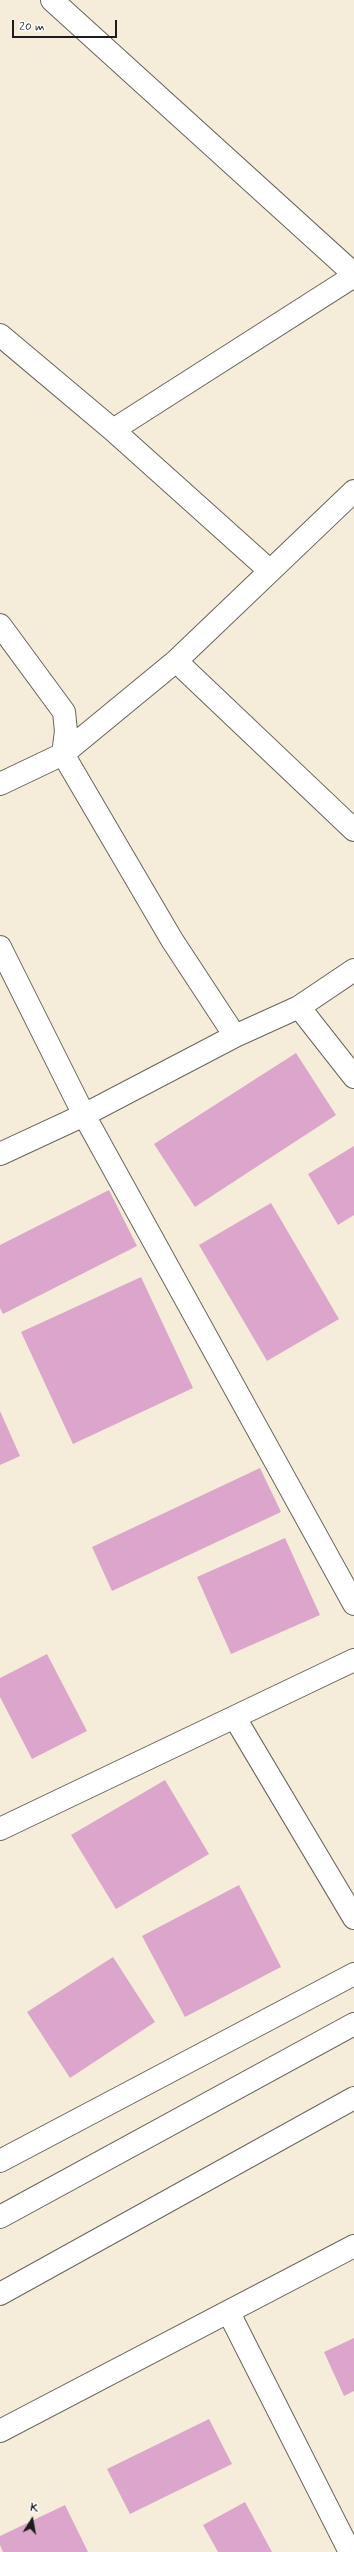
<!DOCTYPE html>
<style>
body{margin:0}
#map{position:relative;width:354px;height:2552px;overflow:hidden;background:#f5edda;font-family:Mynerve,sans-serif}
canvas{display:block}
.north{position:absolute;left:12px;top:2500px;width:40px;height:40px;-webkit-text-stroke:3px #fff;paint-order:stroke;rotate:11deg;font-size:11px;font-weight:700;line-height:16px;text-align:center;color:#1c1c1c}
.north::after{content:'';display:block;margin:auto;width:14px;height:18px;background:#1c1c1c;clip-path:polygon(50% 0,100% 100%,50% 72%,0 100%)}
.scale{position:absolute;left:12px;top:20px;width:105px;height:18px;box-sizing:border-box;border:2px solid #1c1c1c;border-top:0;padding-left:5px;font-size:12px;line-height:14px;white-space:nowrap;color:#1c1c1c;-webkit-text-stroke:3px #fff;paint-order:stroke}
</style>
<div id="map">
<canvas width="354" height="2552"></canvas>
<div class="north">K</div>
<div class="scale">20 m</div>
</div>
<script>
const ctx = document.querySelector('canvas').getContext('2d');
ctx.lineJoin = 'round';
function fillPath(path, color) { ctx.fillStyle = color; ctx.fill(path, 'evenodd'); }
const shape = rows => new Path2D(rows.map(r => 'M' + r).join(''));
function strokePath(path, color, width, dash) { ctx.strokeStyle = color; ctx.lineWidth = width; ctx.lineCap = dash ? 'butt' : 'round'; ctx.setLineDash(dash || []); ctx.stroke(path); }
fillPath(shape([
 [296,1053,336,1115,195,1207,154,1144],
 [354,1146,354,1215,338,1225,308,1174],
 [109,1190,137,1246,3,1314,0,1308,0,1245],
 [271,1203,339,1319,267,1361,199,1245],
 [141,1277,193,1388,73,1444,21,1332],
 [0,1411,20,1456,0,1465],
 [260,1468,281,1512,112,1591,92,1547],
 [285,1538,320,1615,231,1654,197,1577],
 [47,1654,87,1731,32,1759,0,1697,0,1678],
 [165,1780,209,1854,116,1909,71,1835],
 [239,1885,281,1967,185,2017,142,1936],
 [113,1957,155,2022,70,2078,27,2012],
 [354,2338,354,2391,344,2396,324,2352],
 [209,2419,232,2464,130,2514,107,2469],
 [245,2502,272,2552,218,2552,203,2525],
 [65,2505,88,2552,3,2552,0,2545,0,2536]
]), '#dca6cc');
const street = shape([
 [52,0,354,274],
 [0,335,113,430,269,570],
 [113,430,354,276],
 [0,625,64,712,66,731,63,754,172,940,235,1036],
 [176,661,354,830],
 [0,784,63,754,176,661,354,491],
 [0,947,84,1115,354,1604],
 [299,1007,354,1077],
 [0,1154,84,1115,235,1036,299,1007,354,970],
 [235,1718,354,1918],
 [0,1829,354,1660],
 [0,2161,354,1974],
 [229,2313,350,2552],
 [0,2431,354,2246]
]);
const secondary = shape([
 [0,2217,354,2024],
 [0,2294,354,2098]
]);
strokePath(street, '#68655e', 24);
strokePath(secondary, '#68655e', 24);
strokePath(street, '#fff', 22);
strokePath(secondary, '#fff', 22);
</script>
